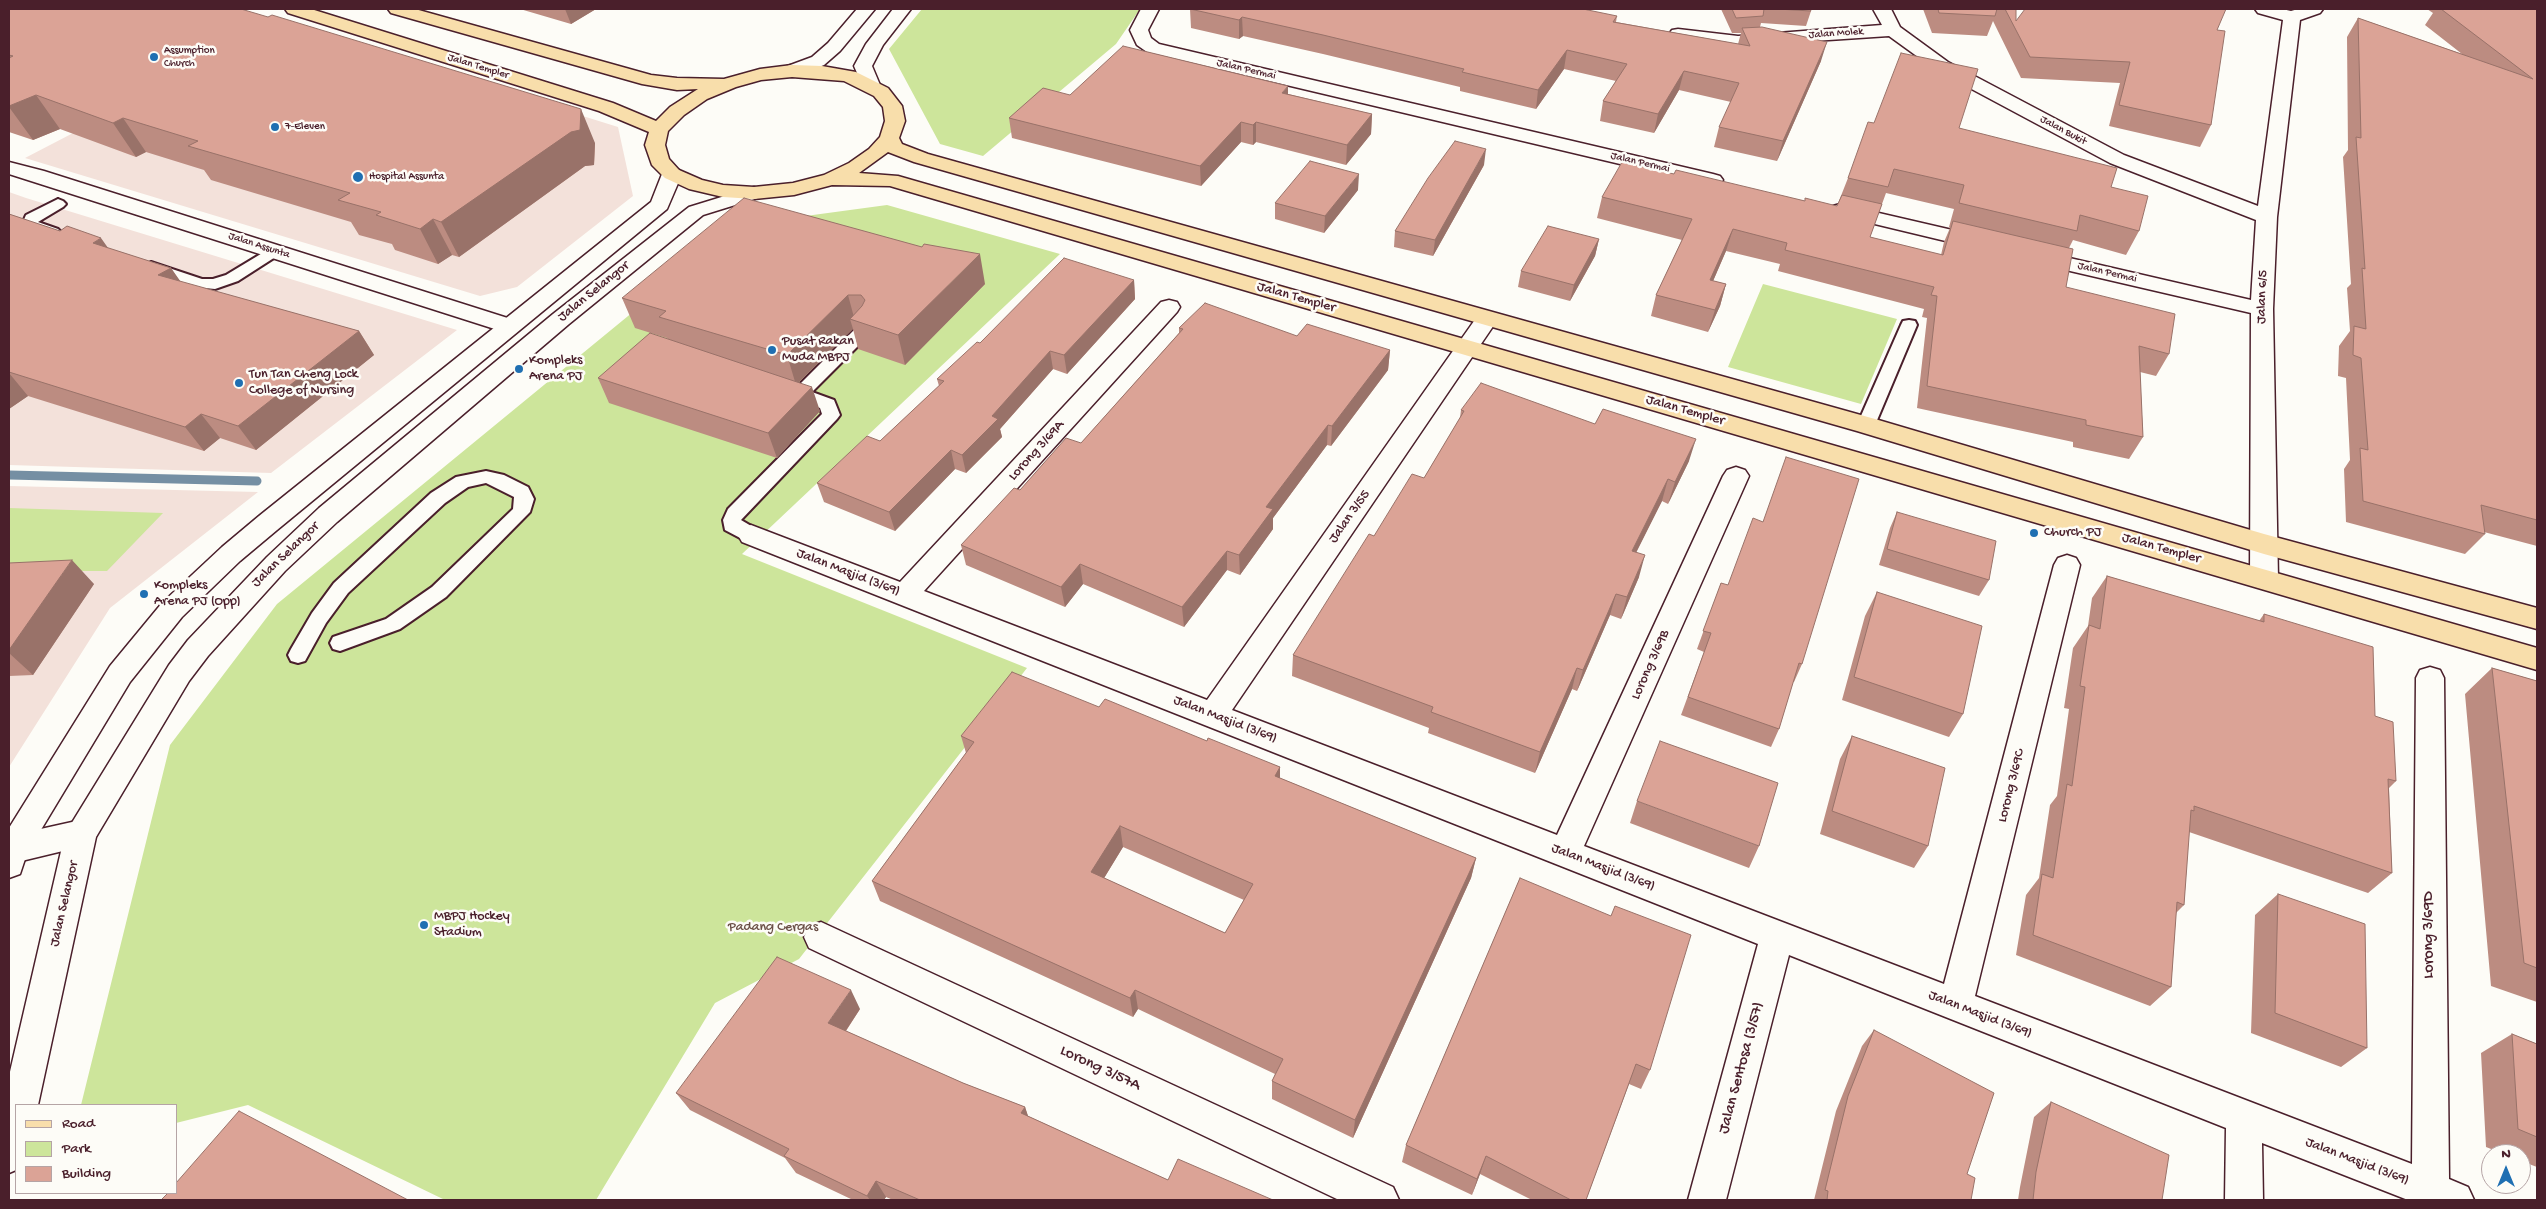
<!DOCTYPE html>
<style>
body{margin:0}
#map{position:relative;width:2546px;height:1209px;overflow:hidden;background:#fdfcf7;font-family:"Gochi Hand",sans-serif}
canvas{display:block}
.frame{position:absolute;inset:0;border:10px solid #4a1f2b;pointer-events:none}
.legend{position:absolute;left:15px;top:1104px;width:162px;height:90px;box-sizing:border-box;background:#fdfcf7;border:1px solid #b5a4a5;margin:0;padding:6px 9px;list-style:none;font-size:15px;color:#4a1f2b}
.legend li{display:flex;align-items:center;gap:10px;height:25px}
.legend b{width:25px;border:1px solid #b5a4a5}
.north{position:absolute;left:2481px;top:1144px;width:50px;height:50px;box-sizing:border-box;background:#fdfcf7;border:1px solid #b5a4a5;border-radius:50%;rotate:0deg;font-size:14px;font-weight:700;line-height:20px;text-align:center;color:#4a1f2b}
.north::after{content:'';display:block;margin:auto;width:18px;height:22px;background:#1f6fb2;clip-path:polygon(50% 0,100% 100%,50% 72%,0 100%)}
</style>
<div id="map">
<canvas width="2546" height="1209"></canvas>
<div class="frame"></div>
<ul class="legend">
<li><b style="height:6px;background:#f8deab"></b>Road</li>
<li><b style="height:14px;background:#cde59b"></b>Park</li>
<li><b style="height:14px;background:#dba396"></b>Building</li>
</ul>
<div class="north">N</div>
</div>
<script>
const ctx = document.querySelector('canvas').getContext('2d');
ctx.lineJoin = 'round';
function fillPath(path, color) { ctx.fillStyle = color; ctx.fill(path, 'evenodd'); }
const shape = rows => new Path2D(rows.map(r => 'M' + r).join(''));
function strokePath(path, color, width, dash) { ctx.strokeStyle = color; ctx.lineWidth = width; ctx.lineCap = dash ? 'butt' : 'round'; ctx.setLineDash(dash || []); ctx.stroke(path); }
function drawText(font, color, halo, rows, align = 'center') {
  ctx.font = font + ' "Gochi Hand",sans-serif'; ctx.lineWidth = 5; ctx.setLineDash([]); ctx.textBaseline = 'middle'; ctx.strokeStyle = halo; ctx.fillStyle = color; for (const [text, x, y, turn = 0] of rows) {
    ctx.save(); ctx.translate(x, y); ctx.rotate((+turn || 0) * Math.PI / 180); ctx.textAlign = isNaN(turn) ? turn : align; if (halo) ctx.strokeText(text, 0, 0); ctx.fillText(text, 0, 0); ctx.restore();
  }
}
fillPath(shape([
 [285,23,618,127,633,196,517,287,480,296,25,158],
 [9,192,26,198,457,330,271,473,9,465],
 [9,486,258,492,110,608,9,767]
]), '#f3e1da');
fillPath(shape([
 [922,9,1140,9,1116,44,983,156,940,144,889,49],
 [887,205,1060,254,742,554,1027,668,799,959,715,1003,596,1200,445,1200,248,1105,176,1123,176,1105,81,1105,170,745,277,604,739,225],
 [1763,284,1897,319,1861,404,1728,367],
 [9,508,163,513,107,571,25,571,9,590]
]), '#cde59b');
strokePath(shape([
 [9,475,257,481]
]), '#758fa3', 9);
const service = shape([
 [58,199,63,201,66,204,63,207,38,222,58,229,61,232,58,235,53,237,25,227,22,224,26,215,58,199],
 [274,246,280,248,282,251,280,254,238,281,215,289,194,287,145,270,143,267,151,262,202,279,213,279,226,275,274,246],
 [1909,320,1915,321,1917,325,1875,425,1872,429,1860,429,1857,425,1901,325,1903,321,1909,320],
 [863,326,869,327,871,331,869,335,812,392,834,400,840,415,837,419,741,520,758,530,761,535,758,540,751,542,744,540,725,530,723,520,728,509,822,414,820,408,784,395,781,391,784,387,797,387,857,327,863,326],
 [486,471,504,475,528,487,534,499,530,512,446,597,400,629,340,651,333,649,330,643,333,637,386,619,432,587,513,509,514,497,486,483,468,487,445,503,348,593,326,623,305,661,298,663,291,661,288,655,291,649,312,613,334,583,431,493,456,477,486,471]
]);
const minor = shape([
 [1141,9,1159,9,1148,30,1151,38,1159,44,1713,174,1720,176,1723,180,1720,184,1713,186,1147,52,1137,45,1130,30,1141,9],
 [1873,9,1891,9,1900,27,1948,62,2124,155,2258,206,2283,20,2258,13,2255,9,2282,9,2291,11,2298,9,2323,9,2320,13,2300,20,2277,217,2273,309,2278,579,2274,586,2264,589,2254,586,2250,579,2251,313,2027,261,2024,256,2027,251,2035,250,2251,300,2256,220,2110,163,1936,70,1889,36,1738,46,1678,39,1672,38,1669,34,1672,30,1678,29,1738,36,1882,25,1873,9],
 [9,162,44,171,517,321,520,326,517,331,509,333,501,331,9,174,9,162],
 [1840,204,1991,239,1994,244,1991,249,1983,250,1833,214,1830,210,1833,206,1840,204],
 [1169,300,1177,302,1180,307,1177,312,924,591,1207,700,1479,314,1487,312,1495,314,1498,319,1232,710,1557,835,1723,476,1727,470,1736,467,1745,470,1749,476,1584,846,1944,984,2054,565,2058,558,2067,555,2076,558,2080,565,1975,996,2412,1164,2416,678,2420,670,2430,667,2440,670,2444,678,2449,1179,2468,1187,2474,1200,2408,1200,2262,1143,2263,1200,2225,1200,2226,1128,1789,955,1726,1200,1688,1200,1758,944,742,542,738,535,742,528,751,525,900,582,1161,302,1169,300],
 [81,820,92,824,97,834,92,844,9,864,9,836,81,820],
 [821,922,1393,1187,1399,1200,1339,1200,809,948,804,937,809,926,821,922]
]);
const secondary = shape([
 [857,9,875,9,840,51,824,65,799,75,785,75,783,71,785,67,812,57,828,43,857,9],
 [893,9,911,9,883,45,872,66,880,85,878,89,864,89,854,66,866,44,893,9],
 [672,168,679,170,682,174,667,209,277,530,240,561,182,617,130,682,27,853,20,874,9,878,9,828,110,666,162,603,222,547,259,516,651,202,662,174,665,170,672,168],
 [754,187,761,189,764,193,761,197,703,215,569,324,337,522,285,571,208,656,189,681,96,837,38,1105,16,1105,16,1170,9,1173,9,1076,65,834,169,665,188,640,267,557,319,508,553,314,689,207,754,187]
]);
const primary = shape([
 [285,9,311,9,613,103,656,121,670,107,698,89,677,90,642,84,391,13,388,9,415,9,651,75,677,78,724,79,760,69,792,65,822,66,856,72,888,88,902,106,905,121,899,138,902,144,928,154,1875,419,2264,534,2537,608,2537,629,2264,554,1857,431,914,162,888,152,859,173,898,176,2537,648,2537,670,890,186,832,185,794,195,754,199,723,197,689,189,665,178,652,165,645,145,649,132,599,111,288,13,285,9],
 [792,77,844,81,874,96,883,107,885,121,880,137,869,149,849,163,824,175,793,183,754,187,723,185,702,180,679,170,669,159,665,145,668,131,684,115,707,99,736,87,761,80,792,77]
]);
strokePath(service, '#4a1f2b', 4);
strokePath(minor, '#4a1f2b', 3);
strokePath(secondary, '#4a1f2b', 3);
strokePath(primary, '#4a1f2b', 3);
fillPath(service, '#fdfcf7');
fillPath(minor, '#fdfcf7');
fillPath(secondary, '#fdfcf7');
fillPath(primary, '#f8deab');
fillPath(shape([
 [9,9,595,143,594,165,585,166,459,257,452,255,438,264,395,250,392,244,359,235,351,222,211,180,204,170,146,152,136,157,60,129,33,140,9,132],
 [520,9,596,9,571,24],
 [1190,9,1617,16,1616,22,1738,44,1741,33,1732,33,1721,9,1810,9,1811,11,1806,26,1761,23,1760,27,1821,61,1777,161,1714,147,1719,127,1731,102,1679,90,1654,133,1600,121,1603,101,1616,81,1564,69,1536,109,1460,91,1460,87,1323,54,1243,36,1239,39,1191,28],
 [1923,9,2016,9,2016,21,2217,30,2211,125,2200,147,2109,126,2120,83,2021,78,1993,21,1987,36,1932,33],
 [2427,9,2537,9,2537,546,2484,532,2485,534,2465,554,2346,522,2344,469,2350,460,2346,378,2338,376,2339,346,2350,331,2347,288,2351,284,2343,157,2348,150,2347,37,2358,18,2462,54,2425,25,2433,13],
 [1288,94,1372,114,1371,134,1346,165,1256,142,1253,145,1241,142,1201,186,1012,138,1009,118,1070,95],
 [1874,123,1959,128,2111,187,2139,231,2126,255,2073,240,2069,248,2066,287,2169,354,2156,376,2140,372,2143,437,2129,459,2073,447,2073,442,1917,408,1927,318,1922,317,1924,309,1778,271,1780,264,1726,251,1713,281,1726,284,1720,306,1708,332,1651,316,1656,295,1682,240,1597,218,1602,197,1674,174,1805,201,1837,206,1848,178],
 [1886,193,1954,209,1949,227,1950,228,1944,242,1941,255,1870,237],
 [1484,165,1433,256,1394,247,1395,231],
 [1358,190,1324,233,1275,219,1275,203],
 [9,214,108,248,171,268,180,282,359,331,374,355,256,450,220,438,204,451,28,396,9,409],
 [1599,239,1595,256,1570,301,1518,287,1521,271],
 [1134,280,1135,299,1067,374,1053,369,1000,429,1002,437,966,473,955,469,895,531,824,502,817,483,880,441,939,386,937,379,980,343],
 [985,284,905,365,858,349,853,329,799,382,820,411,777,458,609,403,598,378,668,339,667,338,635,328,622,298],
 [1179,328,1297,336,1390,350,1388,370,1331,446,1327,445,1273,518,1273,529,1240,575,1227,570,1184,627,1083,584,1065,607,966,565,961,545,1020,490,1081,443,1179,333],
 [1461,410,1689,461,1668,504,1662,501,1636,552,1639,577,1621,619,1610,615,1577,691,1572,689,1535,773,1428,733,1429,728,1292,676,1293,655,1374,536,1424,478,1460,418],
 [1897,512,1989,580,1979,596,1879,565,1890,528],
 [9,563,94,584,33,675,9,676],
 [2107,576,2259,621,2264,614,2375,716,2396,781,2389,788,2392,873,2368,893,2189,832,2184,905,2176,913,2171,987,2150,1006,2016,955,2026,895,2039,878,2050,805,2057,796,2069,709,2064,708,2073,648,2088,626,2092,598],
 [1721,583,1802,664,1794,682,1793,682,1779,729,1771,747,1681,715,1704,652,1697,649],
 [1877,592,1963,714,1949,737,1842,700,1865,616],
 [2492,668,2537,681,2537,1002,2491,986,2465,694],
 [1099,707,1207,741,1280,767,1280,778,1476,858,1471,878,1353,1138,1272,1099,1272,1081,1275,1074,1138,1009,1133,1017,880,901,872,881,966,753,961,736],
 [1123,847,1244,900,1225,933,1104,878],
 [1852,736,1928,846,1914,868,1820,834,1840,759],
 [1637,801,1759,846,1749,868,1630,823],
 [1520,878,1650,1070,1641,1089,1629,1084,1586,1200,1532,1200,1480,1174,1472,1195,1402,1162,1406,1145],
 [2278,894,2367,1048,2341,1067,2251,1033,2255,915],
 [860,1009,846,1031,963,1083,1025,1107,1028,1116,1168,1180,1273,1200,893,1200,886,1197,884,1200,853,1200,796,1173,785,1158,690,1110,676,1093],
 [1874,1030,1967,1174,1971,1200,1814,1200,1836,1111,1862,1046],
 [2512,1034,2537,1044,2537,1167,2521,1161,2521,1154,2504,1154,2486,1147,2481,1053],
 [2051,1102,2162,1200,2018,1200,2020,1187,2034,1117]
]), '#bc8c81');
fillPath(shape([
 [565,9,596,9,571,24],
 [1242,17,1243,36,1239,39,1239,20],
 [1827,42,1821,61,1777,161,1783,141],
 [1567,50,1564,69,1536,109,1538,90],
 [1684,71,1679,90,1654,133,1658,114],
 [1288,86,1288,106,1282,93],
 [36,95,60,129,33,140,9,107,9,106],
 [581,109,595,143,594,165,585,166,459,257,441,222],
 [1372,114,1371,134,1346,165,1347,145],
 [123,118,146,152,136,157,113,123],
 [1241,122,1241,142,1201,186,1200,166],
 [1256,122,1256,142,1253,145,1253,125],
 [1486,149,1484,165,1433,256,1435,240],
 [1359,174,1358,190,1324,233,1325,216],
 [433,219,452,255,438,264,420,229],
 [1733,229,1726,251,1704,302,1710,280],
 [101,238,118,262,93,243],
 [1599,239,1595,256,1570,301,1574,285],
 [980,254,985,284,905,365,898,335],
 [171,268,188,292,158,275],
 [1134,280,1135,299,1067,374,1064,355],
 [1726,284,1720,306,1708,332,1715,310],
 [848,295,855,321,850,319,853,329,796,385,787,355],
 [359,331,374,355,256,450,238,426],
 [1390,350,1388,370,1331,446,1332,426],
 [1050,351,1053,369,1000,429,1002,437,966,473,962,455,992,416],
 [9,373,28,396,9,409],
 [812,387,820,411,777,458,768,433],
 [201,414,220,438,204,451,185,427],
 [1328,425,1327,445,1273,518,1273,529,1240,575,1239,555,1266,507],
 [1696,439,1689,461,1668,504,1675,482],
 [951,450,955,469,895,531,889,512],
 [1668,479,1662,501,1626,573,1632,551],
 [1227,551,1227,570,1184,627,1182,607],
 [1645,555,1639,577,1621,619,1627,597],
 [72,560,94,584,33,675,9,653,9,650],
 [1080,564,1083,584,1065,607,1061,587],
 [1616,594,1610,615,1577,691,1583,670],
 [1577,668,1572,689,1535,773,1540,752],
 [1280,767,1280,789,1275,776],
 [1120,826,1123,847,1095,893,1091,872],
 [1476,858,1471,878,1353,1138,1355,1120],
 [851,990,860,1009,839,1041,828,1023],
 [1135,990,1138,1009,1133,1017,1130,998],
 [1025,1107,1031,1125,1021,1113],
 [1486,1156,1480,1174,1472,1195,1477,1179],
 [876,1181,886,1197,884,1200,870,1200,867,1196]
]), '#997269');
const building = shape([
 [9,9,241,9,268,17,272,15,581,109,580,130,571,132,441,222,433,219,420,229,376,215,381,212,338,200,350,193,188,146,198,141,123,118,113,123,36,95,9,106,9,58,13,56,9,55,9,9],
 [1190,9,1583,9,1617,16,1613,22,1750,46,1742,28,1762,27,1827,42,1783,141,1719,127,1739,83,1684,71,1658,114,1603,101,1627,64,1567,50,1538,90,1462,72,1464,69,1323,35,1242,17,1239,20,1190,9],
 [1732,9,1764,9,1763,16,1736,18,1732,9],
 [1777,9,1810,9,1811,11,1777,9],
 [1938,9,1997,9,1995,16,1939,13,1938,9],
 [2005,9,2016,9,2016,21,2025,9,2226,9,2217,30,2225,31,2211,125,2119,105,2130,62,2030,57,2005,9],
 [2441,9,2537,9,2537,520,2481,505,2485,534,2363,501,2360,448,2368,450,2361,358,2353,355,2354,326,2366,329,2362,268,2365,269,2356,137,2361,138,2358,18,2533,79,2441,9],
 [1123,46,1288,86,1282,93,1372,114,1347,145,1256,122,1253,125,1241,122,1200,166,1009,118,1043,88,1070,95,1123,46],
 [1901,53,1978,69,1959,128,2117,168,2111,187,2148,196,2139,231,2080,215,2077,231,1959,203,1964,185,1894,169,1888,187,1848,178,1868,122,1874,123,1901,53],
 [1455,141,1486,149,1435,240,1395,231,1428,178,1455,141],
 [1310,161,1359,174,1325,216,1275,203,1310,161],
 [1622,162,1674,174,1676,170,1805,201,1805,198,1837,206,1842,195,1882,204,1870,237,1943,255,1953,221,2073,249,2066,287,2175,314,2169,354,2139,346,2143,437,2086,425,2086,420,1927,386,1937,296,1931,295,1934,287,1785,250,1787,243,1733,229,1710,280,1726,284,1715,310,1656,295,1692,219,1602,197,1622,162],
 [744,198,922,247,924,244,980,254,898,335,850,319,862,306,865,300,861,295,848,295,787,355,659,317,666,311,622,298,744,198],
 [9,214,60,231,67,226,101,238,93,243,171,268,158,275,359,331,238,426,201,414,185,427,9,372,9,214],
 [1548,226,1599,239,1574,285,1521,271,1548,226],
 [1064,258,1134,280,1064,355,1050,351,992,416,998,419,962,455,951,450,889,512,817,483,867,436,880,441,944,381,937,379,977,342,980,343,1064,258],
 [1205,303,1297,336,1307,324,1390,350,1332,426,1328,425,1266,507,1273,509,1239,555,1227,551,1182,607,1080,564,1061,587,961,545,1014,488,1020,490,1066,438,1081,443,1183,329,1179,328,1205,303],
 [650,333,812,387,768,433,598,378,650,333],
 [1481,383,1595,424,1603,409,1696,439,1675,482,1668,479,1632,551,1645,555,1627,597,1616,594,1583,670,1577,668,1540,752,1431,712,1433,707,1293,655,1369,534,1374,536,1412,474,1424,478,1464,411,1461,410,1481,383],
 [1786,457,1859,479,1802,664,1799,663,1779,729,1688,697,1711,633,1703,631,1721,583,1728,585,1753,518,1763,522,1786,457],
 [1897,512,1996,541,1989,580,1887,549,1897,512],
 [72,560,9,650,9,563,72,560],
 [2107,576,2264,622,2264,614,2373,647,2375,716,2393,722,2396,781,2388,779,2392,873,2194,806,2194,811,2191,810,2184,905,2177,902,2171,987,2033,935,2042,874,2053,878,2067,784,2072,786,2085,687,2080,686,2089,625,2100,629,2107,576],
 [1877,592,1982,626,1963,714,1854,677,1877,592],
 [2492,668,2537,681,2537,968,2524,963,2492,668],
 [1012,672,1099,707,1105,699,1207,741,1208,738,1280,767,1275,776,1476,858,1355,1120,1272,1081,1283,1059,1135,990,1130,998,872,881,974,742,961,736,1012,672],
 [1120,826,1253,884,1225,933,1091,872,1120,826],
 [1852,736,1945,768,1928,846,1832,811,1852,736],
 [1660,741,1778,783,1759,846,1637,801,1660,741],
 [1520,878,1611,916,1615,906,1691,935,1650,1070,1636,1064,1586,1200,1571,1200,1486,1156,1477,1179,1406,1145,1520,878],
 [2278,894,2365,924,2367,1048,2275,1013,2278,894],
 [777,957,851,990,828,1023,963,1083,1025,1107,1021,1113,1168,1180,1178,1159,1273,1200,920,1200,876,1181,867,1196,784,1156,789,1149,676,1093,777,957],
 [1874,1030,1994,1093,1967,1174,1975,1178,1971,1200,1827,1200,1828,1191,1825,1190,1848,1096,1874,1030],
 [2512,1034,2537,1044,2537,1137,2518,1129,2512,1034],
 [2051,1102,2169,1155,2162,1200,2033,1200,2036,1172,2051,1102],
 [239,1111,408,1200,161,1200,168,1193,176,1193,176,1183,239,1111]
]);
fillPath(building, '#dba396');
strokePath(building, '#997269', 1);
for (const [x, y, r, color] of [
 [154,57,5,"#1f6fb2"],
 [275,127,5,"#1f6fb2"],
 [358,177,6,"#1f6fb2"],
 [772,350,5,"#1f6fb2"],
 [519,369,5,"#1f6fb2"],
 [239,383,5,"#1f6fb2"],
 [2034,533,5,"#1f6fb2"],
 [144,594,5,"#1f6fb2"],
 [424,925,5,"#1f6fb2"]
]) { const dot = new Path2D(); dot.arc(x, y, r, 0, 2 * Math.PI); ctx.fillStyle = color; ctx.fill(dot); strokePath(dot, '#fdfcf7', 2); }
drawText('11px', '#4a1f2b', '#fdfcf7', [
 ["Jalan Molek",1836,34,-4],
 ["Jalan Templer",478,67,17],
 ["Jalan Permai",1246,70,13],
 ["Jalan Bukit",2063,131,28],
 ["Jalan Permai",1640,163,13],
 ["Jalan Assunta",259,246,18],
 ["Jalan Permai",2107,273,13]
]);
drawText('11px', '#4a1f2b', '#fdfcf7', [
 ["Assumption",164,51],
 ["Church",164,64],
 ["7-Eleven",285,127],
 ["Hospital Assunta",369,177]
], 'left');
drawText('14px', '#4a1f2b', '#fdfcf7', [
 ["Jalan Selangor",594,292,-39],
 ["Jalan 6/5",2263,297,-88],
 ["Jalan Templer",1296,298,16],
 ["Jalan Templer",1685,411,16],
 ["Lorong 3/69A",1037,451,-48],
 ["Jalan 3/55",1350,517,-55],
 ["Jalan Templer",2161,549,16],
 ["Jalan Selangor",286,555,-44],
 ["Jalan Masjid (3/69)",848,573,21],
 ["Lorong 3/69B",1651,665,-66],
 ["Jalan Masjid (3/69)",1225,720,21],
 ["Lorong 3/69C",2012,786,-76],
 ["Jalan Masjid (3/69)",1603,868,21],
 ["Jalan Selangor",65,904,-77],
 ["Jalan Masjid (3/69)",1980,1015,21],
 ["Jalan Masjid (3/69)",2357,1162,21]
]);
drawText('14px', '#4a1f2b', '#fdfcf7', [
 ["Pusat Rakan",782,342],
 ["Muda MBPJ",782,358],
 ["Kompleks",529,361],
 ["Arena PJ",529,377],
 ["Tun Tan Cheng Lock",249,375],
 ["College of Nursing",249,391],
 ["Church PJ",2044,533],
 ["Kompleks",154,586],
 ["Arena PJ (Opp)",154,602],
 ["MBPJ Hockey",434,917],
 ["Stadium",434,933]
], 'left');
drawText('14px', '#6b5047', '#fdfcf7', [
 ["Padang Cergas",773,928]
]);
drawText('16px', '#4a1f2b', '#fdfcf7', [
 ["Lorong 3/69D",2430,935,-90],
 ["Jalan Sentosa (3/57)",1742,1068,-75],
 ["Lorong 3/57A",1100,1069,25]
]);
</script>
